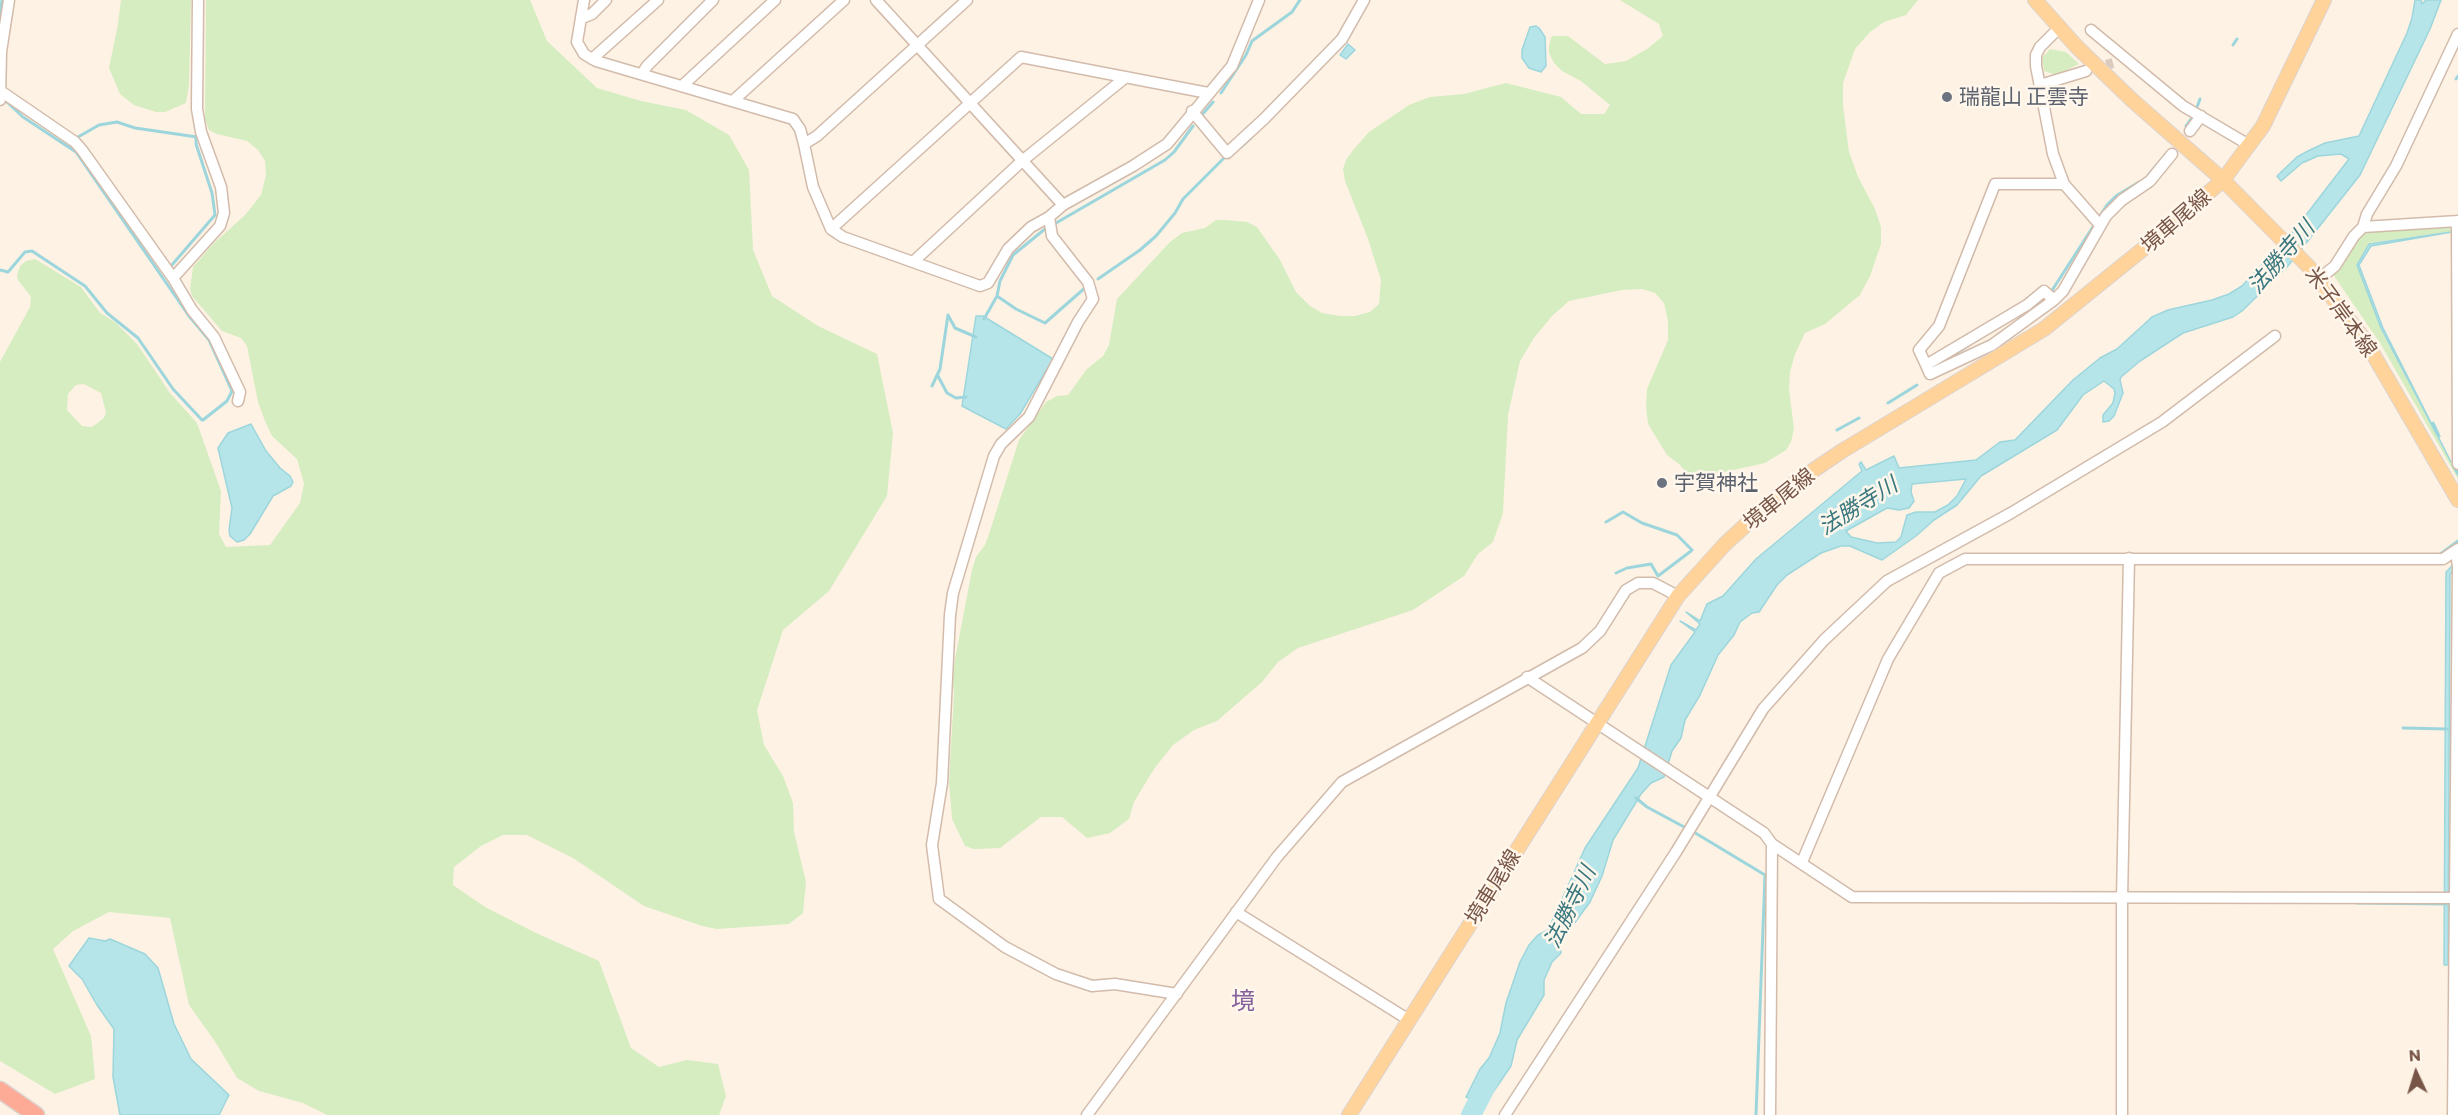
<!DOCTYPE html>
<meta charset="utf-8">
<style>
body{margin:0}
#map{position:relative;width:2458px;height:1115px;overflow:hidden;background:#fef2e4;font-family:Commissioner,sans-serif}
canvas{display:block}
.north{position:absolute;left:2386px;top:1043px;width:60px;height:60px;-webkit-text-stroke:4px #fff6ec;paint-order:stroke;rotate:356deg;font-size:16px;font-weight:700;line-height:24px;text-align:center;color:#785647}
.north::after{content:'';display:block;margin:auto;width:21px;height:27px;background:#785647;clip-path:polygon(50% 0,100% 100%,50% 72%,0 100%)}
</style>
<div id="map">
<canvas width="2458" height="1115"></canvas>
<div class="north">N</div>
</div>
<script>
const ctx = document.querySelector('canvas').getContext('2d');
ctx.lineJoin = 'round';
function fillPath(path, color) { ctx.fillStyle = color; ctx.fill(path, 'evenodd'); }
const shape = rows => new Path2D(rows.map(r => 'M' + r).join(''));
function strokePath(path, color, width, dash) { ctx.strokeStyle = color; ctx.lineWidth = width; ctx.lineCap = dash ? 'butt' : 'round'; ctx.setLineDash(dash || []); ctx.stroke(path); }
function drawText(font, color, halo, rows, align = 'center') {
  ctx.font = font + ' Commissioner,"Noto Sans JP",sans-serif'; ctx.lineWidth = 5; ctx.setLineDash([]); ctx.textBaseline = 'middle'; ctx.strokeStyle = halo; ctx.fillStyle = color; for (const [text, x, y, turn = 0] of rows) {
    ctx.save(); ctx.translate(x, y); ctx.rotate((+turn || 0) * Math.PI / 180); ctx.textAlign = isNaN(turn) ? turn : align; if (halo) ctx.strokeText(text, 0, 0); ctx.fillText(text, 0, 0); ctx.restore();
  }
}
fillPath(shape([
 [121,0,191,0,189,85,186,103,165,112,156,112,134,105,120,94,109,68,118,24],
 [206,0,530,0,547,41,597,88,641,101,686,110,729,135,749,170,753,250,772,296,818,326,877,354,893,433,887,496,829,591,783,630,757,710,764,745,783,776,793,803,794,832,806,882,803,913,789,924,717,929,702,926,644,906,573,858,527,835,503,835,481,846,454,867,453,885,485,907,536,933,599,961,631,1048,659,1067,687,1060,718,1064,726,1096,719,1115,327,1115,303,1103,259,1091,237,1078,216,1043,189,1005,170,918,109,912,73,931,53,949,91,1036,95,1079,55,1094,0,1061,0,362,30,307,31,297,18,280,17,275,20,266,26,261,35,259,81,287,100,313,115,322,137,344,170,393,197,423,221,491,219,534,226,547,270,545,300,503,304,484,297,459,272,436,265,421,258,402,247,346,241,338,222,331,192,296,190,289,193,267,213,244,245,215,261,195,266,175,265,161,258,150,247,141,217,134,209,130,205,119],
 [84,384,101,393,106,412,104,418,92,427,82,426,67,410,68,394,76,385],
 [1620,0,1918,0,1906,15,1884,22,1870,32,1855,49,1843,83,1843,106,1849,152,1858,177,1875,209,1881,227,1881,244,1870,276,1860,295,1825,324,1805,333,1795,354,1790,372,1789,389,1794,429,1791,442,1786,450,1765,463,1715,474,1689,475,1679,464,1667,455,1648,424,1646,406,1647,389,1668,340,1668,321,1664,303,1655,293,1642,289,1622,290,1569,301,1552,316,1534,338,1520,361,1508,415,1503,513,1493,542,1478,554,1464,576,1413,610,1298,648,1278,662,1262,682,1217,721,1194,730,1173,745,1154,769,1134,802,1129,819,1110,833,1087,838,1062,817,1041,817,1000,848,974,849,965,846,952,819,949,782,954,693,952,675,972,570,976,557,985,545,989,534,1019,440,1046,402,1057,396,1068,395,1087,369,1103,356,1109,345,1117,299,1170,242,1182,233,1205,228,1216,220,1225,220,1247,222,1257,227,1280,260,1296,292,1310,306,1322,313,1340,316,1355,316,1370,312,1379,304,1381,280,1368,239,1345,181,1343,169,1346,160,1354,149,1369,132,1409,105,1430,97,1464,94,1506,83,1561,97,1581,114,1604,114,1610,105,1581,81,1562,71,1554,63,1549,53,1549,45,1552,36,1568,36,1605,64,1626,61,1647,49,1663,36,1659,24],
 [2050,49,2066,52,2079,64,2057,75,2044,71,2042,58],
 [2451,226,2455,231,2369,243,2357,265,2381,329,2451,462,2453,461,2458,468,2458,479,2380,343,2332,273,2363,231]
]), '#d5edc1');
const water = shape([
 [2415,0,2421,0,2422,4,2426,0,2441,0,2430,29,2360,175,2288,266,2242,311,2233,317,2183,333,2140,361,2121,377,2120,380,2123,393,2114,416,2109,421,2103,422,2103,415,2113,403,2115,393,2114,389,2104,381,2083,395,2057,430,1981,476,1957,505,1934,520,1916,536,1882,560,1850,546,1841,546,1821,553,1787,575,1777,585,1759,612,1752,613,1740,622,1734,635,1718,655,1700,695,1685,720,1681,738,1672,751,1664,777,1651,783,1641,794,1613,840,1602,876,1590,902,1559,944,1561,953,1552,962,1544,980,1544,995,1517,1040,1511,1066,1485,1104,1466,1097,1480,1069,1489,1058,1500,1033,1506,1003,1520,962,1529,945,1538,935,1548,930,1585,848,1638,768,1671,665,1695,632,1680,621,1696,630,1700,624,1686,612,1700,621,1707,604,1723,596,1756,559,1862,471,1859,464,1861,462,1866,470,1894,456,1899,468,1976,460,2000,442,2015,440,2073,380,2100,358,2117,349,2152,317,2168,310,2212,300,2229,294,2242,286,2296,228,2349,159,2341,154,2318,156,2302,163,2281,181,2277,176,2297,157,2308,151,2325,143,2359,136,2407,33,2412,18,2415,0],
 [1966,479,1957,496,1948,505,1935,512,1916,512,1907,515,1901,537,1896,542,1877,543,1851,537,1846,531,1887,508,1899,510,1909,508,1914,501,1911,492,1912,484,1966,479],
 [1536,26,1539,28,1545,37,1546,66,1541,72,1529,68,1522,58,1522,50,1530,27,1536,26],
 [1348,44,1355,50,1346,59,1340,55,1348,44],
 [2458,231,2371,246,2359,265,2383,328,2451,462,2381,328,2357,265,2369,244,2458,231],
 [976,316,983,316,1053,359,1020,414,1006,429,962,406,976,316],
 [251,424,266,451,280,468,290,476,293,482,291,486,273,496,250,534,244,540,237,542,230,536,229,530,232,508,218,448,228,433,251,424],
 [2453,565,2458,565,2450,574,2448,965,2444,965,2446,572,2453,565],
 [89,938,105,941,110,939,145,954,158,968,174,1024,191,1059,229,1095,219,1115,120,1115,113,1077,114,1029,97,1005,82,979,69,966,89,938]
]);
fillPath(water, '#b6e5e9');
strokePath(water, '#9cd6dc', 1.5);
strokePath(shape([
 [0,14,2,0],
 [2233,45,2237,39],
 [2456,79,2458,76],
 [1221,93,1246,55,1252,41,1292,12,1300,0],
 [7,102,23,117,76,152,189,316,209,340,232,391,227,401,203,420],
 [2197,107,2200,99],
 [1201,116,1213,102],
 [2186,126,2191,119],
 [78,137,99,125,117,122,135,128,197,137],
 [1241,147,1251,138],
 [2145,179,2166,154],
 [1056,223,1165,160,1174,152,1193,126],
 [1005,246,1021,230],
 [171,266,215,215,212,193,196,144,196,137],
 [0,270,8,272,25,252,32,251,85,286,107,313,138,338,173,389,202,420],
 [1098,279,1140,250,1156,236,1175,213,1183,199,1224,158],
 [2051,292,2107,205,2116,196,2139,182],
 [997,296,1016,309,1045,323,1086,287],
 [984,319,997,296,1000,281,1013,255,1045,229],
 [1933,367,1968,346],
 [938,376,947,393,956,398,966,397],
 [932,386,940,369,948,315,955,328,976,337],
 [1888,403,1917,385],
 [2433,423,2439,436],
 [1837,430,1859,418],
 [2453,465,2458,474],
 [1606,522,1623,512,1642,523,1677,535,1692,550],
 [2439,555,2458,541],
 [1616,573,1627,568,1651,564,1658,576,1691,551],
 [2403,728,2447,729],
 [1636,798,1647,807,1686,828],
 [1692,831,1765,875,1756,1115],
 [2357,903,2446,904]
]), '#9cd6dc', 3);
strokePath(shape([
 [1471,1115,1490,1078]
]), '#b6e5e9', 20);
strokePath(shape([
 [2092,69,2113,63]
]), '#dccbbd', 10, [10, 5]);
const minor = shape([
 [584,0,577,42,584,54,596,61,793,119,800,129,804,144,813,187,831,229,843,237,980,286,988,283,1008,249,1031,227,1049,217,1063,205,1133,166,1167,144,1232,66,1259,0],
 [876,0,1063,205],
 [582,18,592,14,606,0],
 [2059,28,2040,47,2036,55,2036,66,2053,154,2064,184],
 [2091,30,2183,106,2249,145],
 [592,59,658,0],
 [642,74,647,66,713,0],
 [2040,85,2086,71],
 [682,86,775,0],
 [2,92,75,142,82,150,173,278,192,310,214,337,240,392,238,401],
 [0,100,1,52,9,0],
 [734,100,844,0],
 [1192,111,1227,153,1264,119,1342,39,1364,0],
 [2190,131,2201,116],
 [804,144,817,136,967,0],
 [1049,217,1052,236,1088,282,1093,299,1078,322,1029,417,1001,444,994,456,953,593,950,615,942,783,932,845,939,899,1005,947,1056,974,1092,986,1115,984,1177,994],
 [2457,221,2458,464],
 [2363,227,2458,221],
 [831,229,1021,57,1208,93],
 [913,262,1022,161,1126,77],
 [173,278,220,226,224,213,221,187,201,132,197,109,198,0],
 [2319,279,2335,266,2354,236,2363,227,2367,214,2396,166,2458,34],
 [2054,300,2044,291,2027,305,1926,365,1930,374,1992,345,2054,300,2063,291,2106,216,2122,200,2150,181,2172,154],
 [1926,365,1919,350,1939,326,1995,184,2064,184,2100,225],
 [1527,677,1764,833,1772,844,1852,897,2458,898],
 [1802,862,1888,659,1939,573,1965,559,2443,559,2458,549],
 [1236,912,1409,1020],
 [1087,1115,1277,857,1342,782,1582,648,1600,631,1626,590,1638,583,1653,583,1678,596],
 [1505,1115,1676,852,1763,709,1824,640,1887,581,2011,513,2162,422,2275,336],
 [1770,1115,1772,844],
 [2122,1115,2122,899,2129,558],
 [2453,1115,2458,567,2456,551]
]);
const major = shape([
 [2035,0,2077,47,2132,100,2223,180,2309,267,2366,342,2458,500],
 [1349,1115,1678,596,1725,544,1784,490,1842,451,2044,329,2153,241,2223,180,2263,126,2324,0]
]);
const highway = shape([
 [0,1090,36,1115]
]);
strokePath(minor, '#d2bbab', 13);
strokePath(major, '#dcd3cf', 16);
strokePath(highway, '#dcd3cf', 19);
strokePath(minor, '#fff', 10);
strokePath(major, '#ffd39a', 14);
strokePath(highway, '#fdaa96', 16);
for (const [x, y, r, color] of [
 [1947,97,6,"#6b7280"],
 [1662,483,6,"#6b7280"]
]) { const dot = new Path2D(); dot.arc(x, y, r, 0, 2 * Math.PI); ctx.fillStyle = color; ctx.fill(dot); strokePath(dot, '#fff6ec', 2); }
drawText('21px', '#5b616d', '#fff6ec', [
 ["瑞龍山 正雲寺",1959,97],
 ["宇賀神社",1674,483]
], 'left');
drawText('21px', '#785647', '#fff6ec', [
 ["境車尾線",2176,221,-41],
 ["米子岸本線",2341,312,54],
 ["境車尾線",1779,499,-39],
 ["境車尾線",1493,887,-58]
]);
drawText('italic 22px', '#3a787f', '#fff6ec', [
 ["法勝寺川",2281,257,-49],
 ["法勝寺川",1858,506,-32],
 ["法勝寺川",1570,907,-64]
]);
drawText('24px', '#85629c', '#fff6ec', [
 ["境",1243,1001]
]);
</script>
